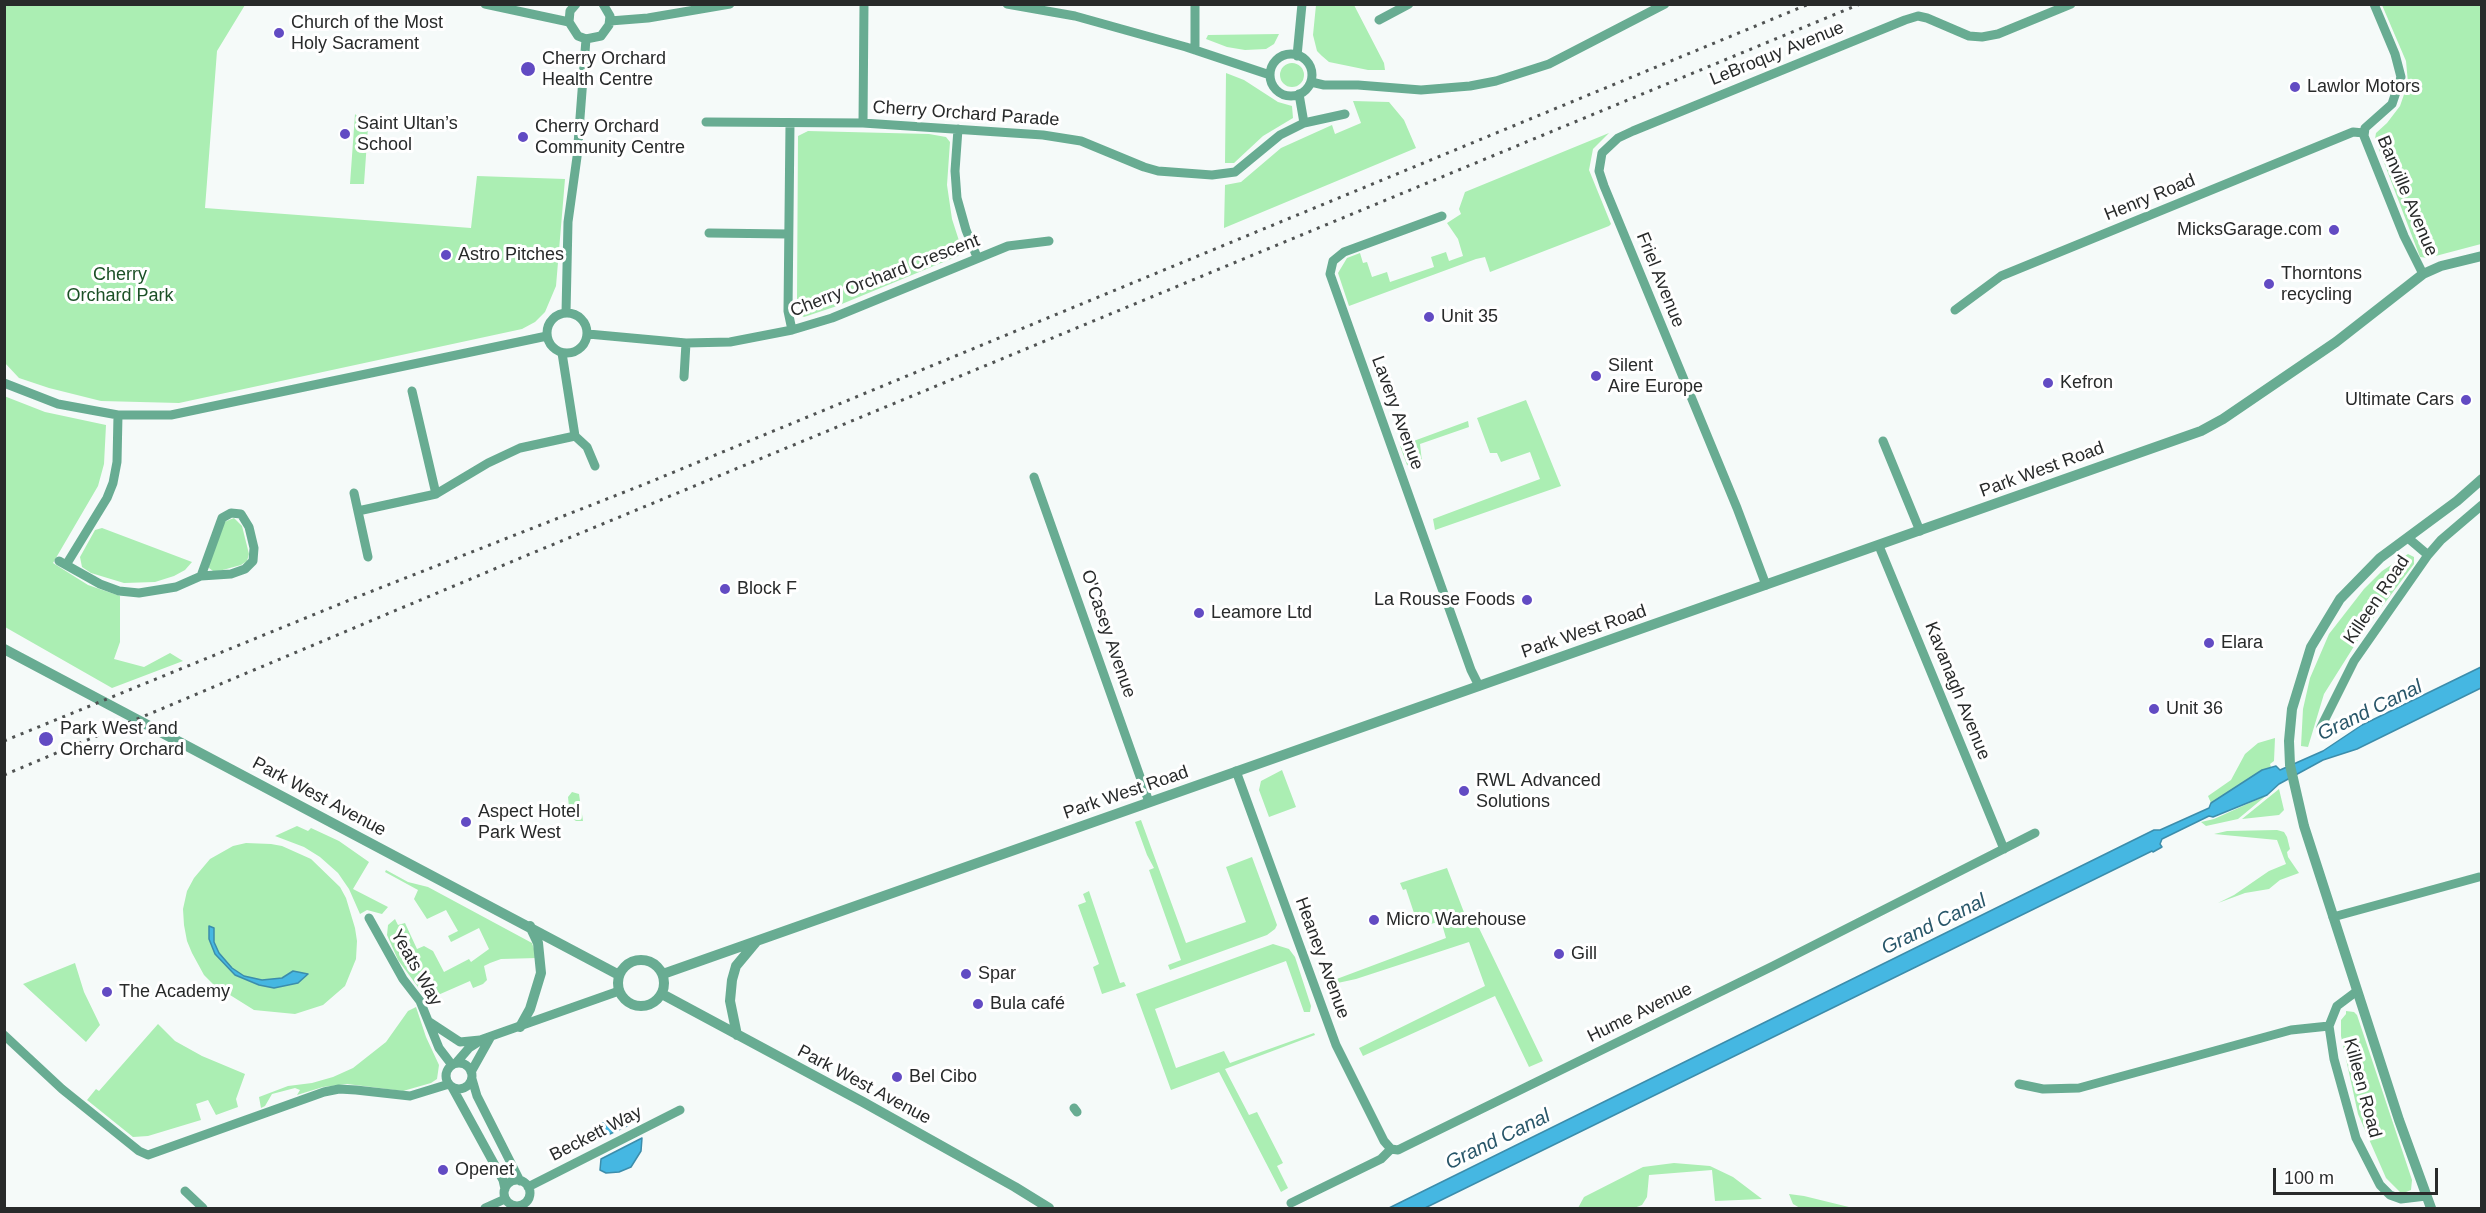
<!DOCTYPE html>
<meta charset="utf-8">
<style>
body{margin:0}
#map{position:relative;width:2486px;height:1213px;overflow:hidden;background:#f5faf9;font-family:Arial,sans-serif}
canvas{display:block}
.frame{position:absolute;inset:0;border:6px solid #282a2a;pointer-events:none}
.scale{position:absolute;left:2273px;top:1168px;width:165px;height:27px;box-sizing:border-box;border:3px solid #282a2a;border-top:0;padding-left:8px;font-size:18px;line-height:21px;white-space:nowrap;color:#282a2a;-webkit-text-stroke:4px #fff;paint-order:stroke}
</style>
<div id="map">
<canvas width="2486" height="1213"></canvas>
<div class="frame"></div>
<div class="scale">100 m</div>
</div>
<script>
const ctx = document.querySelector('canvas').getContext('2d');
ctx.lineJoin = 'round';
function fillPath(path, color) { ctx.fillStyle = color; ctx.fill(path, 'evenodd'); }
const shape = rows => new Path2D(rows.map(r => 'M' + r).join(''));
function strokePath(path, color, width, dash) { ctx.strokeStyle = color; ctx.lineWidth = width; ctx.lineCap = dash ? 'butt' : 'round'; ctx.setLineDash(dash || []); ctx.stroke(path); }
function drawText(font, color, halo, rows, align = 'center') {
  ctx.font = font + ' Arial,sans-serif'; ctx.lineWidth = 6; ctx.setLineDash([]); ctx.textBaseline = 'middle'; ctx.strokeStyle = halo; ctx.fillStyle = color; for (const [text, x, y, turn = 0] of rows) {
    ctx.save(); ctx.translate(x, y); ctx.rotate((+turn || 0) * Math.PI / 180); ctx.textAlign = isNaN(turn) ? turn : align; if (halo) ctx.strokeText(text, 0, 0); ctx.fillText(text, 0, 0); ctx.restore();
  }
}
fillPath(shape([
 [5,4,245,5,217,51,205,208,471,228,477,176,565,179,556,286,545,312,535,322,522,329,179,403,101,401,49,388,19,378,4,362],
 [1316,5,1354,5,1384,63,1385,70,1368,70,1329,62,1322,56,1317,51,1313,35],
 [2382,5,2481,5,2481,244,2428,258,2420,257,2375,139,2376,133,2387,123,2400,106,2408,83,2406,61],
 [1279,34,1274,44,1266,49,1245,50,1227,47,1206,39,1208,35],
 '1280 75a12 12 0 1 1 24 0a12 12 0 1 1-24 0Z',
 [1226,73,1244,80,1278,102,1292,106,1293,118,1263,136,1234,163,1225,163],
 [1353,101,1389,102,1404,120,1416,148,1224,228,1225,185,1241,182,1281,148,1332,125,1335,134,1361,123],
 [355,114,368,127,364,184,350,184],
 [808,131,929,134,946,137,950,142,947,185,952,219,962,250,958,256,837,306,804,317,800,315,797,298,798,136],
 [1609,133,1593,149,1589,170,1611,224,1609,226,1490,272,1485,257,1476,259,1349,306,1338,273,1347,258,1360,253,1363,263,1367,262,1372,277,1387,272,1390,282,1434,267,1431,257,1446,252,1449,261,1463,256,1458,239,1447,223,1461,214,1459,209,1465,192],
 [4,396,45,412,106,425,104,464,98,486,53,563,88,585,120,596,120,642,114,659,144,667,170,653,183,661,112,688,5,627],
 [1526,400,1561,486,1435,530,1433,519,1540,479,1530,452,1501,462,1497,453,1490,453,1477,418],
 [1468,421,1469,427,1420,444,1422,462,1414,467,1407,465,1400,446],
 [234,518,242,526,249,554,247,561,241,565,219,571,213,571,209,568,209,563,224,522],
 [102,528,192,562,185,570,174,576,155,582,124,583,91,573,82,567,80,557,95,530],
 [2408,554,2414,557,2414,564,2363,632,2324,694,2308,747,2301,746,2303,709,2310,678,2329,634,2364,589,2382,571],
 [2275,738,2274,761,2270,764,2271,767,2211,803,2208,796,2231,780,2245,754,2258,743],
 [1282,770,1296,807,1269,817,1259,790,1261,781],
 [2279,789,2284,810,2279,815,2242,819],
 [572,792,579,794,583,821,576,821,570,817,568,797],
 [2267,795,2238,819,2206,826,2201,822,2214,819],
 [1141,820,1186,943,1246,922,1226,867,1252,857,1277,925,1275,929,1267,935,1170,970,1168,965,1181,960,1149,870,1154,868,1147,855,1135,822],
 [297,826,308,831,311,828,339,841,369,862,353,889,388,907,382,914,367,910,360,914,349,889,338,873,320,857,304,847,275,836],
 [2277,830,2284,832,2287,837,2290,849,2287,852,2288,857,2299,873,2280,880,2269,889,2245,893,2218,903,2234,895,2269,871,2286,864,2277,840,2214,834,2227,831],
 [246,843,271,844,282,846,311,859,340,887,346,898,355,928,357,941,356,959,345,986,323,1005,295,1014,254,1010,214,985,204,975,192,953,187,941,184,925,183,909,187,891,194,878,210,859,233,846],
 [1447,868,1470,928,1478,926,1543,1061,1529,1067,1495,996,1363,1056,1359,1048,1485,986,1469,942,1356,979,1333,984,1332,988,1329,990,1326,983,1446,938,1441,921,1421,927,1418,925,1406,889,1403,890,1400,883],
 [386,870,408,882,428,887,532,943,537,958,501,959,490,963,484,966,487,980,483,984,473,988,470,981,438,995,441,1003,429,1002,398,960,387,935,388,925,395,919,398,925,405,923,417,949,424,946,433,951,444,972,469,959,471,962,489,949,479,928,451,942,448,936,458,931,446,910,427,919,414,899,418,890,385,872],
 [1089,891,1120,983,1124,982,1126,986,1102,994,1093,967,1099,964,1078,905,1086,902,1083,894],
 [1273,944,1289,949,1295,957,1311,1006,1310,1012,1304,1012,1286,961,1155,1009,1176,1068,1224,1051,1230,1063,1314,1033,1315,1035,1225,1069,1249,1115,1257,1112,1283,1163,1277,1166,1288,1188,1281,1192,1219,1072,1171,1090,1136,994],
 [75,963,84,992,100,1025,86,1042,23,984],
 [416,1007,426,1037,439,1065,437,1079,431,1083,403,1091,347,1084,323,1087,297,1095,300,1090,295,1088,272,1094,265,1106,261,1108,259,1097,288,1086,312,1083,333,1077,353,1068,386,1042,408,1011],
 [2346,1011,2354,1012,2357,1015,2412,1180,2411,1190,2406,1192,2400,1192,2386,1178,2358,1114,2341,1036,2341,1020,2346,1014],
 [158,1024,175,1041,202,1056,245,1074,236,1099,238,1107,216,1115,208,1100,196,1104,201,1120,148,1136,133,1137,87,1100,96,1089,99,1091],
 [1674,1163,1710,1166,1733,1177,1762,1199,1715,1201,1712,1170,1649,1175,1647,1197,1642,1205,1634,1208,1578,1208,1584,1197,1643,1167],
 [1789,1194,1804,1196,1853,1208,1800,1208,1793,1204]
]), '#abeeb3');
const water = shape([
 [2481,667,2481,688,2357,749,2323,760,2279,784,2267,795,2213,817,2209,816,2162,839,2160,844,2162,847,2153,852,2152,851,1425,1208,1389,1208,2154,830,2160,830,2209,808,2211,803,2262,770,2276,766,2280,770,2323,751,2362,725,2481,667],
 [209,926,214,928,214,942,219,953,232,968,244,976,262,980,282,978,293,971,308,974,298,983,274,988,259,985,235,975,215,954,209,939,209,926],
 [610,1120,622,1122,627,1126,597,1140,591,1134,598,1125,610,1120],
 [642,1138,641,1151,631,1167,619,1172,606,1173,600,1170,601,1159,642,1138]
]);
fillPath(water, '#45b7e2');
strokePath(water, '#3c8dab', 1.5);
strokePath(shape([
 [485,4,569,22],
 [576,4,570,11,569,22,578,36,586,39,601,36,609,25,610,16,603,4],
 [1007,4,1075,16,1186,47,1270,75],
 [1195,4,1195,50],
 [2374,4,2395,54,2401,77,2392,104,2365,128,2364,136,2404,236,2423,274],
 [1379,20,1409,4],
 [610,21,648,18,730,4],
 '1270 75a21 21 0 1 1 42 0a21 21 0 1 1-42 0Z',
 [1297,56,1302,4],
 [1311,82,1324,85,1358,85,1421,90,1470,86,1496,81,1549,64,1665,4],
 [1299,94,1304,123],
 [706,122,863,123,1043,135,1081,141,1144,167,1158,171,1212,175,1235,172,1280,135,1304,123,1345,114],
 [863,123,864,4],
 [790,124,788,311,792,330],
 [958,129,955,171,957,198,966,230,977,257],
 [1442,216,1344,252,1333,261,1330,274,1471,670,1479,686],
 [709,233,788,234],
 [1955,310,2001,276,2353,132,2364,133],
 '547 333a20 20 0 1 1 40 0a20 20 0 1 1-40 0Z',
 [566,313,568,222,577,157,586,39],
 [588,334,686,343,730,342,792,330,832,318,1008,246,1049,241],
 [562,353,575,436],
 [684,377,686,343],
 [4,383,58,404,118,415,171,415,547,336],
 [412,391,436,494],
 [575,436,587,447,595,466],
 [1883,441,1920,531],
 [1034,477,1149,802],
 [354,493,368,557],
 [358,511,436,494,488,463,520,448,575,436],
 [2408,538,2428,555],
 [1879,546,2004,849],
 [59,561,100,584,119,591,139,593,176,587,201,576,231,574,245,569,253,561,254,548,249,527,241,514,231,513,222,518,201,576],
 [66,565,107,498,113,483,117,462,118,415],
 [1766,585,1737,508,1604,186,1599,171,1602,153,1618,138,1633,131,1905,20,1918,16,1927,18,1969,36,1982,37,1998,34,2071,4],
 [2321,727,2354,661,2428,555,2441,540,2482,505],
 [1236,771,1336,1045,1384,1141,1391,1149],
 [2333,917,2479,877],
 [369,918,403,979,420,1001,439,1048,452,1065],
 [2357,991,2337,1006,2329,1026,2334,1059,2356,1138,2380,1185,2390,1195,2401,1199,2426,1196],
 [428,1021,460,1042,480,1040],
 [4,1035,62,1089,139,1151,148,1155,324,1092,339,1089,356,1090,410,1096,449,1084],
 [456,1063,469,1048,483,1039,619,991],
 '446 1076a13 13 0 1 1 26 0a13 13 0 1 1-26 0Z',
 [471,1072,490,1038],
 [472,1079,477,1096,520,1181],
 [2019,1084,2043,1089,2079,1088,2291,1030,2329,1026],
 [452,1087,503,1180,505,1189],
 [1074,1108,1077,1112],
 '504 1193a13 13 0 1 1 26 0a13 13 0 1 1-26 0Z',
 [528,1187,680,1110],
 [185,1191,203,1208],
 [1291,1203,1381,1159,1391,1149,1398,1150,1408,1145,1773,966,2035,833],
 [485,1208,505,1199]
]), '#68ac92', 9);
strokePath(shape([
 [4,649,619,975],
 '618 983a23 23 0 1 1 46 0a23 23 0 1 1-46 0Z',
 [663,974,2201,431,2223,419,2336,342,2423,274,2441,266,2482,256],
 [662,994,863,1102,1015,1187,1049,1208],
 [520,1027,530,1009,541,973,538,943,530,926],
 [737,1035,730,1001,732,980,736,966,756,942],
 [2431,1208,2399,1120,2304,826,2290,765,2289,741,2292,709,2311,647,2340,599,2380,558,2457,501,2482,479]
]), '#68ac92', 10);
strokePath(shape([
 [4,741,357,597,645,484,1809,4],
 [4,775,530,554,1860,4]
]), '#505353', 3, [3, 6]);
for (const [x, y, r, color] of [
 [279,33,6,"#624bc3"],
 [528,69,8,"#624bc3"],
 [2295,87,6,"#624bc3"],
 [345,134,6,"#624bc3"],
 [523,137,6,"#624bc3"],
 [2334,230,6,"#624bc3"],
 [446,255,6,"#624bc3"],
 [2269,284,6,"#624bc3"],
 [1429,317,6,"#624bc3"],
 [1596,376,6,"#624bc3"],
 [2048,383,6,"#624bc3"],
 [2466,400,6,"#624bc3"],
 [725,589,6,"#624bc3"],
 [1527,600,6,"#624bc3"],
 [1199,613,6,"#624bc3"],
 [2209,643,6,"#624bc3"],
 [2154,709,6,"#624bc3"],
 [46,739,8,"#624bc3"],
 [1464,791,6,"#624bc3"],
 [466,822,6,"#624bc3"],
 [1374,920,6,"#624bc3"],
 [1559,954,6,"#624bc3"],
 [966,974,6,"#624bc3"],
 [107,992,6,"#624bc3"],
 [978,1004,6,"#624bc3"],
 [897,1077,6,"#624bc3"],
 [443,1170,6,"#624bc3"]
]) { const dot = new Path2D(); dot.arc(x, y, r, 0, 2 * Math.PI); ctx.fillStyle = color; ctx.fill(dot); strokePath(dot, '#fff', 2); }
drawText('18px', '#282a2a', '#fff', [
 ["Church of the Most",291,23],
 ["Holy Sacrament",291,44],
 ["Cherry Orchard",542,59],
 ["Health Centre",542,80],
 ["Lawlor Motors",2307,87],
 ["Saint Ultan’s",357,124],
 ["School",357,145],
 ["Cherry Orchard",535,127],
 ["Community Centre",535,148],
 ["MicksGarage.com",2322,230,"right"],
 ["Astro Pitches",458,255],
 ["Thorntons",2281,274],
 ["recycling",2281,295],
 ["Unit 35",1441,317],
 ["Silent",1608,366],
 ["Aire Europe",1608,387],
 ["Kefron",2060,383],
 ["Ultimate Cars",2454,400,"right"],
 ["Block F",737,589],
 ["La Rousse Foods",1515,600,"right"],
 ["Leamore Ltd",1211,613],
 ["Elara",2221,643],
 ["Unit 36",2166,709],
 ["Park West and",60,729],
 ["Cherry Orchard",60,750],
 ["RWL Advanced",1476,781],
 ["Solutions",1476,802],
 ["Aspect Hotel",478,812],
 ["Park West",478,833],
 ["Micro Warehouse",1386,920],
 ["Gill",1571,954],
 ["Spar",978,974],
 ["The Academy",119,992],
 ["Bula café",990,1004],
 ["Bel Cibo",909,1077],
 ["Openet",455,1170]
], 'left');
drawText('18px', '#282a2a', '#fff', [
 ["LeBroquy Avenue",1777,54,-22],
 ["Cherry Orchard Parade",966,114,4],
 ["Banville Avenue",2407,196,67],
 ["Henry Road",2150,198,-22],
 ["Cherry Orchard Crescent",885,276,-21],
 ["Friel Avenue",1660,280,68],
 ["Lavery Avenue",1397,413,70],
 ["Park West Road",2042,470,-20],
 ["Killeen Road",2377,600,-56],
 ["Park West Road",1584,632,-19],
 ["O'Casey Avenue",1108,634,71],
 ["Kavanagh Avenue",1957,691,68],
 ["Park West Road",1126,793,-19],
 ["Park West Avenue",319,797,28],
 ["Heaney Avenue",1322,958,70],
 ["Yeats Way",416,968,60],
 ["Hume Avenue",1640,1013,-26],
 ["Park West Avenue",864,1085,28],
 ["Killeen Road",2362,1088,75],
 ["Beckett Way",596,1134,-27]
]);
drawText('18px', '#1b5026', '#fff', [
 ["Cherry",120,275],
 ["Orchard Park",120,296]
]);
drawText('italic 20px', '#285669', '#fff', [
 ["Grand Canal",2370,711,-26],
 ["Grand Canal",1934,925,-26],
 ["Grand Canal",1498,1140,-26]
]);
</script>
